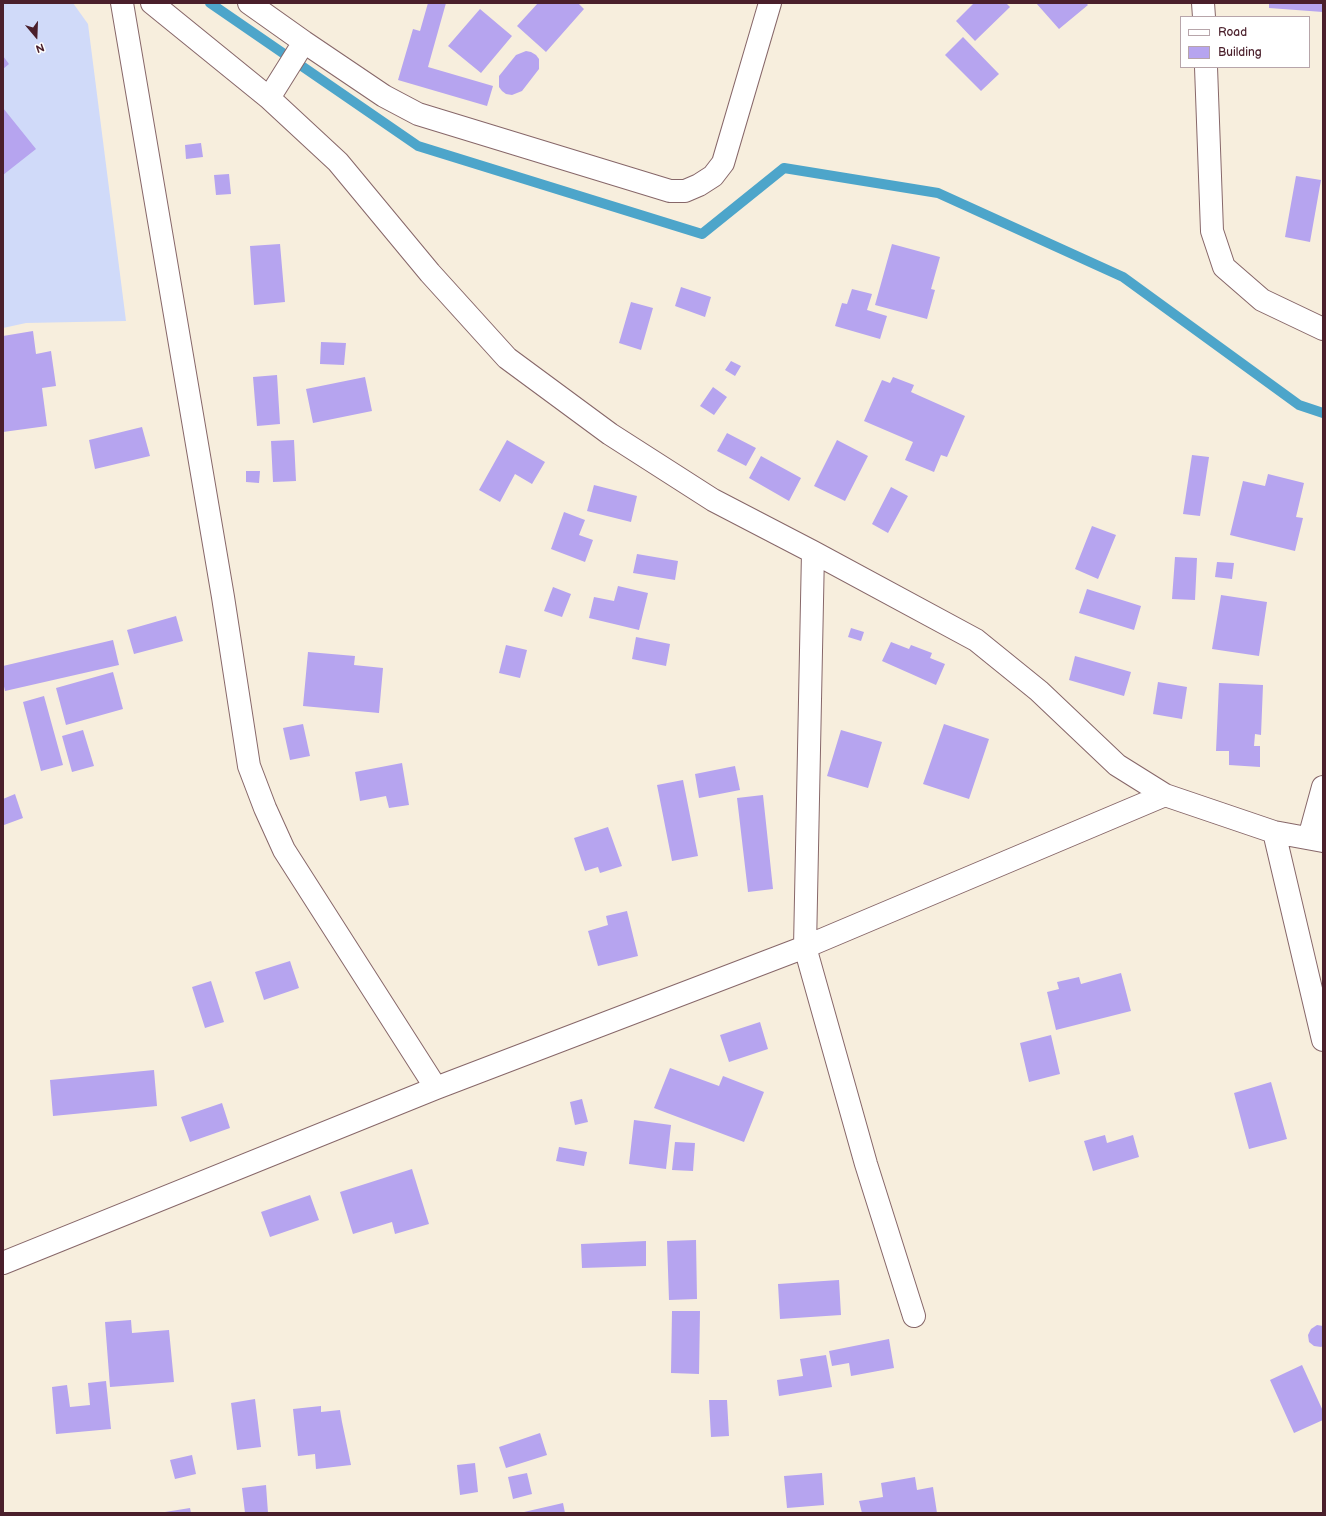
<!DOCTYPE html>
<style>
body{margin:0}
#map{position:relative;width:1326px;height:1516px;overflow:hidden;background:#f7eedd;font-family:"Balsamiq Sans",sans-serif}
canvas{display:block}
.frame{position:absolute;inset:0;border:4px solid #4a1f2b;pointer-events:none}
.legend{position:absolute;left:1180px;top:16px;width:130px;height:52px;box-sizing:border-box;background:#fff;border:1px solid #b7a5aa;margin:0;padding:5px 7px;list-style:none;font-size:12px;color:#4a1f2b}
.legend li{display:flex;align-items:center;gap:8px;height:20px}
.legend b{width:20px;border:1px solid #b7a5aa}
.north{position:absolute;left:16px;top:16px;width:40px;height:40px;-webkit-text-stroke:3px #fff;paint-order:stroke;rotate:161deg;font-size:11px;font-weight:700;line-height:16px;text-align:center;color:#4a1f2b}
.north::after{content:'';display:block;margin:auto;width:14px;height:18px;background:#4a1f2b;clip-path:polygon(50% 0,100% 100%,50% 72%,0 100%)}
</style>
<div id="map">
<canvas width="1326" height="1516"></canvas>
<div class="frame"></div>
<ul class="legend">
<li><b style="height:5px;background:#fff"></b>Road</li>
<li><b style="height:11px;background:#b6a4ef"></b>Building</li>
</ul>
<div class="north">N</div>
</div>
<script>
const ctx = document.querySelector('canvas').getContext('2d');
ctx.lineJoin = 'round';
function fillPath(path, color) { ctx.fillStyle = color; ctx.fill(path, 'evenodd'); }
const shape = rows => new Path2D(rows.map(r => 'M' + r).join(''));
function strokePath(path, color, width, dash) { ctx.strokeStyle = color; ctx.lineWidth = width; ctx.lineCap = dash ? 'butt' : 'round'; ctx.setLineDash(dash || []); ctx.stroke(path); }
fillPath(shape([
 [3,3,73,3,88,24,126,321,26,323,3,328]
]), '#d0daf9');
strokePath(shape([
 [210,3,418,146,702,234,784,168,938,193,1123,277,1299,405,1323,413]
]), '#4da5ca', 10);
fillPath(shape([
 [428,3,446,3,428,67,493,86,487,106,398,80,413,29,420,31],
 [538,3,578,3,584,9,546,52,517,26],
 [974,3,1006,3,1010,7,975,41,956,21],
 [1036,3,1086,3,1088,5,1059,29],
 [1269,3,1323,3,1323,12,1269,8],
 [480,9,512,36,481,73,448,46],
 [963,37,999,74,981,91,945,55],
 [526,51,531,52,536,55,539,59,539,69,522,91,512,95,506,94,502,91,499,87,499,76,516,55],
 [3,56,9,64,3,69],
 [3,108,36,149,3,175],
 [201,143,203,157,186,159,185,145],
 [229,174,231,194,216,195,214,175],
 [1296,176,1321,180,1310,242,1285,237],
 [280,244,285,302,254,305,250,246],
 [892,244,940,257,931,289,935,290,927,319,875,305],
 [681,287,711,297,705,317,675,306],
 [852,289,872,294,867,310,887,316,880,339,835,326,842,303,847,304],
 [631,302,653,308,641,350,619,343],
 [33,331,36,354,51,351,56,386,42,388,47,426,3,432,3,336],
 [321,342,346,343,344,365,320,364],
 [731,361,741,366,735,376,725,370],
 [277,375,280,424,257,426,253,377],
 [365,377,372,411,313,423,306,389],
 [893,377,914,385,911,392,965,416,947,457,941,455,934,472,905,460,913,442,864,421,882,380,890,383],
 [713,387,727,397,714,415,700,406],
 [142,427,150,456,95,469,89,440],
 [727,433,756,448,746,466,717,451],
 [294,440,296,481,273,482,271,441],
 [507,440,545,462,532,484,515,474,500,502,479,490],
 [837,440,868,456,845,501,814,486],
 [1192,455,1209,457,1200,516,1183,514],
 [761,456,801,478,789,501,749,478],
 [246,471,260,471,259,483,246,482],
 [1268,474,1304,483,1296,517,1303,518,1295,551,1230,535,1243,481,1265,486],
 [594,485,637,496,631,522,587,511],
 [891,487,908,496,888,533,872,524],
 [564,512,585,520,579,535,593,540,585,562,551,549],
 [1092,526,1116,535,1098,579,1075,569],
 [637,554,678,561,675,580,633,573],
 [1175,557,1197,558,1195,600,1172,599],
 [1217,562,1234,563,1232,579,1215,577],
 [618,586,648,593,639,630,589,618,594,597,614,601],
 [553,587,571,594,562,617,544,611],
 [1087,589,1141,606,1134,630,1079,613],
 [1221,595,1267,602,1259,656,1212,649],
 [176,616,183,641,134,654,127,630],
 [851,628,864,632,861,641,848,637],
 [636,637,670,644,666,666,632,659],
 [113,640,119,665,5,691,3,682,3,666],
 [891,642,909,649,911,645,932,653,930,658,945,664,936,685,882,661],
 [506,645,527,650,520,678,499,673],
 [308,652,355,656,354,665,383,668,379,713,303,706],
 [1075,656,1131,672,1124,696,1069,680],
 [113,672,123,709,66,725,56,688],
 [1158,682,1187,687,1182,719,1153,714],
 [1219,683,1263,685,1261,735,1255,734,1254,746,1260,746,1260,767,1229,765,1229,751,1216,751],
 [44,696,63,765,41,771,23,702],
 [303,724,310,756,290,760,283,728],
 [944,724,989,739,969,799,923,784],
 [83,730,94,766,72,772,62,736],
 [841,730,882,742,868,788,827,776],
 [402,763,409,805,389,808,386,796,360,801,355,772],
 [735,766,740,790,699,798,695,774],
 [683,780,698,856,672,861,657,785],
 [15,794,23,818,4,825,3,799],
 [763,795,773,889,748,892,737,798],
 [608,827,622,866,600,873,598,867,585,871,574,838],
 [627,911,638,956,598,966,588,931,608,925,606,916],
 [290,961,299,988,264,1000,255,972],
 [1121,973,1131,1011,1056,1030,1047,992,1059,989,1057,982,1079,977,1081,984],
 [211,981,224,1022,205,1028,192,987],
 [760,1022,768,1049,729,1062,720,1035],
 [1051,1035,1060,1074,1029,1082,1020,1043],
 [670,1068,719,1086,723,1076,764,1092,744,1142,654,1108],
 [154,1070,157,1106,53,1116,50,1080],
 [1271,1082,1287,1139,1249,1149,1234,1093],
 [582,1099,588,1122,575,1125,570,1102],
 [222,1103,230,1128,190,1142,181,1117],
 [634,1120,671,1125,666,1169,629,1164],
 [1105,1135,1107,1143,1133,1135,1139,1157,1093,1171,1084,1141],
 [675,1142,695,1143,693,1171,672,1170],
 [559,1147,587,1152,584,1166,556,1161],
 [412,1169,429,1224,395,1234,392,1222,353,1234,340,1192],
 [310,1195,319,1220,270,1237,261,1212],
 [696,1240,697,1299,669,1300,667,1241],
 [646,1241,646,1266,582,1268,581,1244],
 [839,1280,841,1315,780,1319,778,1284],
 [672,1311,700,1311,699,1374,671,1373],
 [131,1320,132,1333,169,1330,174,1382,110,1387,105,1322],
 [1317,1325,1323,1326,1323,1346,1321,1347,1314,1346,1309,1342,1308,1335,1311,1329],
 [889,1339,894,1368,851,1376,849,1363,832,1366,829,1351],
 [826,1355,832,1387,779,1396,777,1380,803,1376,800,1359],
 [1302,1365,1323,1411,1323,1420,1294,1433,1270,1380],
 [106,1381,111,1429,56,1434,52,1387,67,1385,70,1407,90,1405,88,1383],
 [255,1399,261,1447,237,1450,231,1403],
 [709,1400,727,1400,729,1436,711,1437],
 [321,1406,321,1412,340,1410,342,1422,351,1465,316,1469,315,1454,298,1456,293,1409],
 [540,1433,547,1455,506,1468,499,1447],
 [192,1455,196,1474,175,1479,170,1460],
 [475,1463,478,1492,460,1495,457,1465],
 [527,1473,532,1494,513,1499,508,1477],
 [822,1473,824,1505,787,1508,784,1476],
 [915,1477,917,1490,933,1487,937,1513,862,1513,859,1501,883,1497,881,1483],
 [266,1485,268,1513,245,1513,242,1488],
 [563,1503,565,1513,524,1513,524,1512],
 [190,1508,191,1513,165,1513,165,1512]
]), '#b6a4ef');
const minor = shape([
 [122,3,223,597,249,766,265,808,284,850,436,1088],
 [152,3,269,98,338,162,430,273,507,358,610,434,713,500,813,552,976,640,1039,691,1117,765,1165,795,1274,832,1323,841],
 [249,3,304,42,384,96,418,114,670,191,685,191,699,185,713,176,723,163,770,3],
 [1203,3,1204,17],
 [1206,67,1212,231,1224,267,1262,300,1323,329],
 [269,98,304,42],
 [813,552,805,947,866,1164,914,1316],
 [1274,832,1323,1040],
 [1309,838,1323,787],
 [3,1263,436,1088,805,947,1165,795]
]);
strokePath(minor, '#876769', 24);
strokePath(minor, '#fff', 22);
</script>
